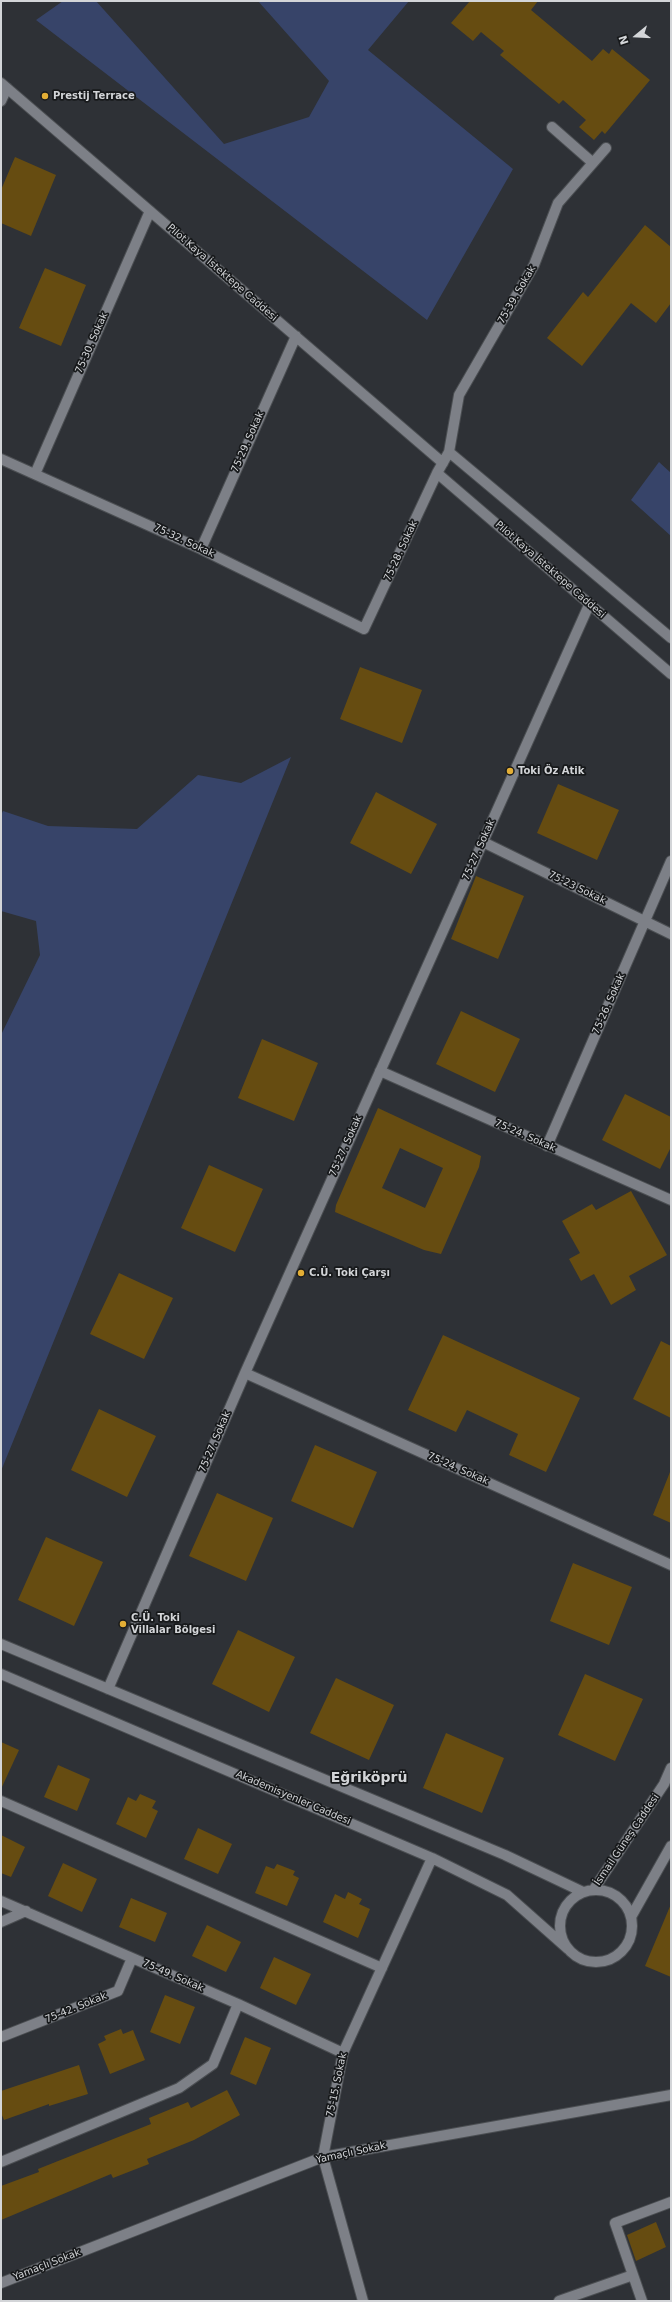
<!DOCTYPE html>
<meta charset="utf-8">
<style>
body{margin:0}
#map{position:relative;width:672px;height:2302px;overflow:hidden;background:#2e3136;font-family:"DejaVu Sans",sans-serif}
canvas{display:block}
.frame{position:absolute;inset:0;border:2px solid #d3d5d8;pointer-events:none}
.north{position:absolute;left:616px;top:16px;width:40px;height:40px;-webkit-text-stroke:3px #17191b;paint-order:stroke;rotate:252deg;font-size:11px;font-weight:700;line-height:16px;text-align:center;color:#d3d5d8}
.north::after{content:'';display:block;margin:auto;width:14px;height:18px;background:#d3d5d8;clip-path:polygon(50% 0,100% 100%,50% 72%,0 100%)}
</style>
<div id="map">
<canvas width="672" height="2302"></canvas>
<div class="frame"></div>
<div class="north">N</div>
</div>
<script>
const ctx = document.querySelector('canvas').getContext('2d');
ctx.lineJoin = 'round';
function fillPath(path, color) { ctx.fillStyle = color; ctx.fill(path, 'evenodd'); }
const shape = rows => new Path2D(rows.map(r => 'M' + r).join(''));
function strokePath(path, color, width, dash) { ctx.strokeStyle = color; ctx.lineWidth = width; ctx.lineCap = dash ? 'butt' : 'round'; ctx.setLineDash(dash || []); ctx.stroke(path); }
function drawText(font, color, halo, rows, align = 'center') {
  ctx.font = font + ' "DejaVu Sans",sans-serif'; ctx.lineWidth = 3.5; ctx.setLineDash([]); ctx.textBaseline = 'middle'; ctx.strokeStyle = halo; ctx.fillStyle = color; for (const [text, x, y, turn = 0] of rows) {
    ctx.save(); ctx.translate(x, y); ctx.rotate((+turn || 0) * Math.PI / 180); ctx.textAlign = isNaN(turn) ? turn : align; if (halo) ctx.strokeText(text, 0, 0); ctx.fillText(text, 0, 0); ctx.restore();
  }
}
fillPath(shape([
 [63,1,96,1,224,144,309,117,329,81,258,1,409,1,368,50,513,169,427,320,36,20],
 [659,462,671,473,671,536,631,500],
 [291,757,1,1471,1,1035,40,955,36,921,1,911,1,815,3,811,48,826,137,829,198,775,241,783]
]), '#374469');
fillPath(shape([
 [470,1,538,1,531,10,592,61,603,49,609,54,612,49,650,80,605,134,602,131,594,140,579,127,586,120,563,100,559,104,500,55,504,51,481,32,473,41,451,23],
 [15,157,56,175,31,236,1,223,1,190],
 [645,225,671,247,671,303,656,323,631,303,582,366,547,338,583,292,588,297],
 [45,268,86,285,61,346,19,328],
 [360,667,422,690,402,743,340,719],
 [558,784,619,810,597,860,537,833],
 [376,792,437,824,411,874,350,843],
 [476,876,524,896,498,959,451,939],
 [461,1011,520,1039,495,1092,436,1064],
 [262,1039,318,1063,294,1121,238,1098],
 [625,1094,671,1117,671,1147,660,1169,602,1140],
 [378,1108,481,1156,479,1167,441,1254,424,1250,335,1212,336,1205],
 [400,1148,443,1168,425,1208,382,1188],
 [209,1165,263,1189,235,1252,181,1228],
 [631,1191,667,1255,629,1276,636,1290,611,1305,594,1274,581,1281,569,1259,580,1253,562,1221,592,1204,596,1210],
 [119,1273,173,1298,144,1359,90,1334],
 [443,1335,580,1398,546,1472,509,1455,518,1434,467,1410,456,1432,408,1410],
 [661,1341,671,1346,671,1418,633,1399],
 [99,1409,156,1436,127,1497,71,1470],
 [315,1445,377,1472,353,1528,291,1501],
 [670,1472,671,1472,671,1523,653,1515],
 [217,1493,273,1518,246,1581,189,1556],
 [46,1537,103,1562,74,1626,18,1600],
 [573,1563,632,1587,609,1645,550,1621],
 [238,1630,295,1657,269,1712,212,1684],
 [585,1674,643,1699,615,1761,558,1735],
 [336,1678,394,1705,369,1760,310,1733],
 [446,1733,504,1758,482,1813,423,1788],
 [1,1742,19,1750,1,1789],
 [58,1765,90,1779,77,1811,44,1797],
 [140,1794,156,1801,152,1808,158,1811,146,1838,116,1824,128,1797,136,1801],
 [198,1828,232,1844,218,1874,184,1859],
 [1,1835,25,1847,11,1877,1,1873],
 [63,1863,97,1879,82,1912,48,1896],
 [277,1864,295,1871,293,1875,299,1878,287,1906,255,1893,266,1866,274,1869],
 [348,1892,362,1899,359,1904,370,1909,358,1938,323,1922,335,1894,345,1899],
 [131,1898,167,1913,155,1942,119,1927],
 [671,1904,671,1977,645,1966],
 [207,1925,241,1942,226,1972,192,1956],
 [274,1957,311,1974,296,2005,260,1988],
 [165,1995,195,2007,180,2044,150,2032],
 [121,2029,123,2034,133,2030,145,2060,110,2074,98,2044,106,2040,104,2036],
 [245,2037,271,2048,256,2085,230,2074],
 [79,2065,88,2094,49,2106,49,2104,4,2120,1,2113,1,2091],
 [227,2090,240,2115,194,2140,147,2159,149,2164,113,2178,111,2174,1,2220,1,2186,39,2172,38,2169,151,2124,149,2118,188,2102,191,2108],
 [656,2222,666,2247,636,2261,627,2235]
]), '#664c11');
const minor = shape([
 [1,83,443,463],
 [1,101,7,88],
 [552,127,593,163],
 [449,452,459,395,534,265,558,203,606,148],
 [1,459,201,549,364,629,437,473],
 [35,474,150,211],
 [201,549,296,336],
 [671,638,449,452,437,473,671,674],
 [483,842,671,934],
 [380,1071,671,1200],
 [547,1146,671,861],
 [245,1373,671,1565],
 [1,1644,505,1855,583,1892],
 [1,1674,432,1858,507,1895,568,1949],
 [108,1689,245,1373,589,605],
 [1,1801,382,1968],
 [594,1889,664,1784,671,1768],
 '560 1926a36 36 0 1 1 72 0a36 36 0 1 1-72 0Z',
 [1,1901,238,2004,343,2053],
 [631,1917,671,1846],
 [1,1922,26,1911],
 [1,2037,118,1991,132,1958],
 [1,2162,179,2088,213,2064,238,2004],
 [1,2283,323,2157,671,2095],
 [363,2301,323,2157,343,2053,432,1858],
 [559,2301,633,2275],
 [642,2301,615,2223,671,2202]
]);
strokePath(minor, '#4b4e52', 12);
strokePath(minor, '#7d8087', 10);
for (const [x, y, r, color] of [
 [45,96,4,"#e3ae35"],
 [510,771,4,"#e3ae35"],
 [301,1273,4,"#e3ae35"],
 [123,1624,4,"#e3ae35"]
]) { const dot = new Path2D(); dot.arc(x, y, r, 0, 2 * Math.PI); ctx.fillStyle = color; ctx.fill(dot); strokePath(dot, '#17191b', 1.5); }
drawText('bold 10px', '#d3d5d8', '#17191b', [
 ["Prestij Terrace",53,96],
 ["Toki Öz Atik",518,771],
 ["C.Ü. Toki Çarşı",309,1273],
 ["C.Ü. Toki",131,1618],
 ["Villalar Bölgesi",131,1630]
], 'left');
drawText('10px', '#d3d5d8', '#17191b', [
 ["Pilot Kaya İstektepe Caddesi",222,273,41],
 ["75-39. Sokak",517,295,-60],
 ["75-30. Sokak",92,343,-66],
 ["75-29. Sokak",248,442,-66],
 ["75-32. Sokak",184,541,25],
 ["75-28. Sokak",401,551,-65],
 ["Pilot Kaya İstektepe Caddesi",550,570,41],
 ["75-27. Sokak",479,850,-66],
 ["75-23 Sokak",577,888,26],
 ["75-26. Sokak",609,1004,-66],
 ["75-24. Sokak",525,1136,24],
 ["75-27. Sokak",346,1146,-66],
 ["75-27. Sokak",215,1442,-67],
 ["75-24. Sokak",458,1469,24],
 ["Akademisyenler Caddesi",293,1798,23],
 ["İsmail Güneş Caddesi",627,1840,-56],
 ["75-49. Sokak",173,1976,24],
 ["75-42. Sokak",76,2008,-22],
 ["75-15. Sokak",337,2085,-78],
 ["Yamaçlı Sokak",351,2153,-12],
 ["Yamaçlı Sokak",47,2265,-21]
]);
drawText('bold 14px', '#d3d5d8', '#17191b', [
 ["Eğriköprü",369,1778]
]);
</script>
